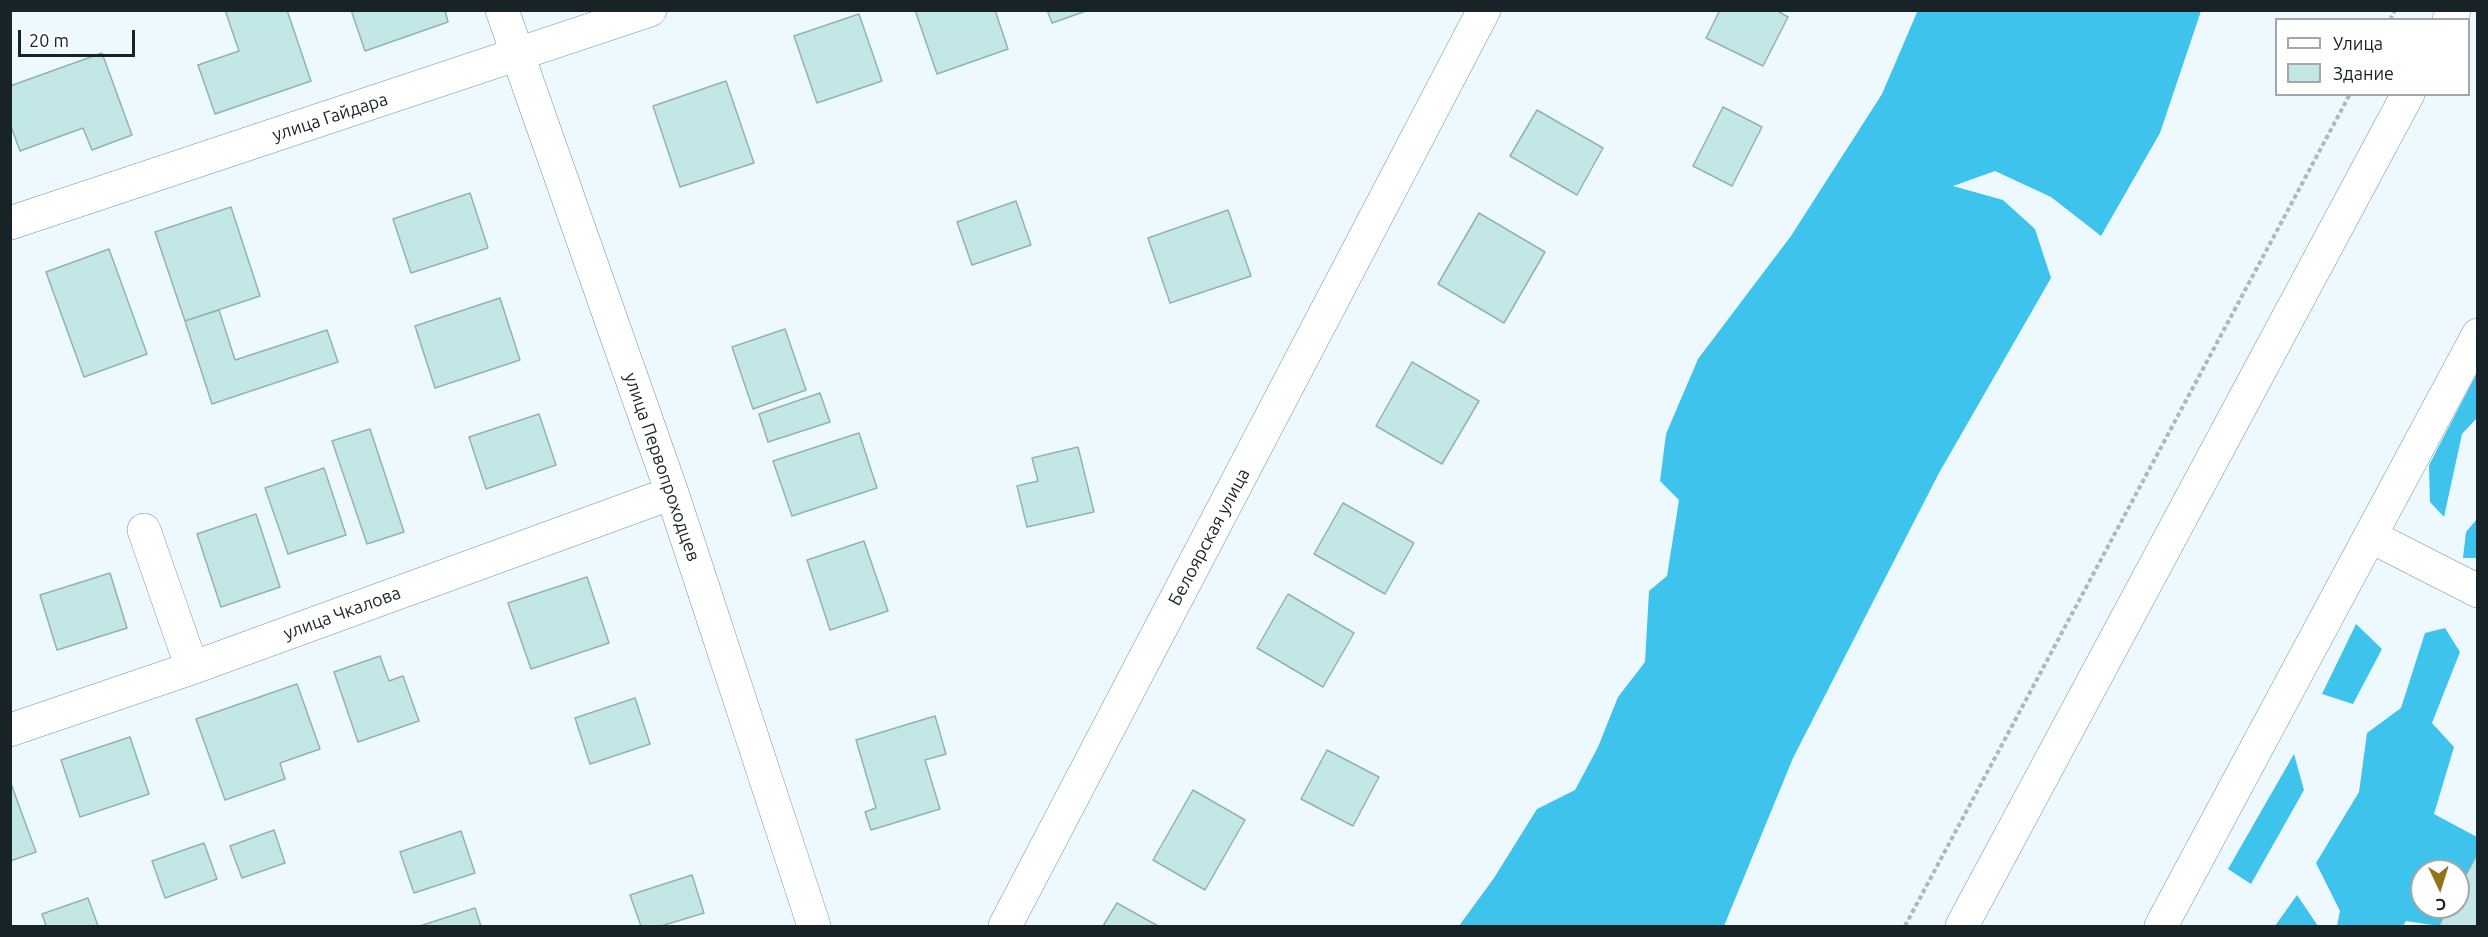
<!DOCTYPE html>
<meta charset="utf-8">
<style>
body{margin:0}
#map{position:relative;width:2488px;height:937px;overflow:hidden;background:#edf9fe;font-family:Ubuntu,sans-serif}
canvas{display:block}
.frame{position:absolute;inset:0;border:12px solid #172327;pointer-events:none}
.legend{position:absolute;left:2275px;top:18px;width:195px;height:78px;box-sizing:border-box;background:#fff;border:2px solid #a2a7a9;margin:0;padding:8px 10px;list-style:none;font-size:18px;color:#172327}
.legend li{display:flex;align-items:center;gap:12px;height:30px}
.legend b{width:30px;border:2px solid #a2a7a9}
.north{position:absolute;left:2410px;top:859px;width:60px;height:60px;box-sizing:border-box;background:#fff;border:2px solid #a2a7a9;border-radius:50%;rotate:176deg;font-size:16px;font-weight:700;line-height:24px;text-align:center;color:#172327}
.north::after{content:'';display:block;margin:auto;width:21px;height:27px;background:#96711b;clip-path:polygon(50% 0,100% 100%,50% 72%,0 100%)}
.scale{position:absolute;left:18px;top:30px;width:117px;height:27px;box-sizing:border-box;border:3px solid #172327;border-top:0;padding-left:8px;font-size:18px;line-height:21px;white-space:nowrap;color:#172327;-webkit-text-stroke:4px #fff;paint-order:stroke}
</style>
<div id="map">
<canvas width="2488" height="937"></canvas>
<div class="frame"></div>
<ul class="legend">
<li><b style="height:8px;background:#fff"></b>Улица</li>
<li><b style="height:16px;background:#c3e7e6"></b>Здание</li>
</ul>
<div class="north">С</div>
<div class="scale">20 m</div>
</div>
<script>
const ctx = document.querySelector('canvas').getContext('2d');
ctx.lineJoin = 'round';
function fillPath(path, color) { ctx.fillStyle = color; ctx.fill(path, 'evenodd'); }
const shape = rows => new Path2D(rows.map(r => 'M' + r).join(''));
function strokePath(path, color, width, dash) { ctx.strokeStyle = color; ctx.lineWidth = width; ctx.lineCap = dash ? 'butt' : 'round'; ctx.setLineDash(dash || []); ctx.stroke(path); }
function drawText(font, color, halo, rows, align = 'center') {
  ctx.font = font + ' Ubuntu,sans-serif'; ctx.lineWidth = 5; ctx.setLineDash([]); ctx.textBaseline = 'middle'; ctx.strokeStyle = halo; ctx.fillStyle = color; for (const [text, x, y, turn = 0] of rows) {
    ctx.save(); ctx.translate(x, y); ctx.rotate((+turn || 0) * Math.PI / 180); ctx.textAlign = isNaN(turn) ? turn : align; if (halo) ctx.strokeText(text, 0, 0); ctx.fillText(text, 0, 0); ctx.restore();
  }
}
fillPath(shape([
 [1918,10,2201,11,2160,133,2101,236,2051,197,1995,171,1953,186,2003,200,2035,229,2051,278,1939,473,1793,758,1724,926,1459,926,1494,878,1537,809,1575,790,1598,747,1618,697,1645,662,1649,591,1667,576,1679,500,1660,481,1666,434,1698,359,1791,236,1882,94],
 [2477,373,2477,418,2462,434,2444,517,2430,502,2429,465],
 [2477,519,2477,558,2463,558,2466,532],
 [2356,624,2382,649,2353,704,2322,694],
 [2445,628,2460,652,2432,723,2454,747,2434,814,2477,837,2478,853,2458,890,2458,871,2422,871,2422,907,2449,907,2439,926,2406,921,2403,926,2337,926,2340,911,2316,863,2359,792,2367,733,2401,708,2425,633],
 [2294,754,2304,790,2251,884,2228,869],
 [2297,895,2318,926,2275,926]
]), '#3ec3ec');
const building = shape([
 [225,10,287,10,311,81,215,114,198,65,239,51,225,10],
 [351,10,445,10,448,22,365,51,351,10],
 [915,10,995,10,1008,49,937,74,915,10],
 [1047,10,1089,10,1052,23,1047,10],
 [1720,10,1776,10,1788,17,1763,66,1706,38,1720,10],
 [859,14,882,81,817,103,794,36,859,14],
 [102,53,132,135,92,150,83,128,20,151,10,124,10,86,102,53],
 [726,81,754,163,680,187,653,106,726,81],
 [1723,107,1762,127,1732,186,1693,166,1723,107],
 [1537,110,1603,148,1577,195,1510,156,1537,110],
 [470,193,488,248,411,273,393,219,470,193],
 [1016,201,1031,245,972,265,957,222,1016,201],
 [231,207,260,296,185,321,155,232,231,207],
 [1228,210,1251,276,1170,303,1148,238,1228,210],
 [1479,213,1545,252,1504,323,1438,284,1479,213],
 [109,249,147,354,84,377,46,272,109,249],
 [500,298,520,360,435,388,415,326,500,298],
 [219,310,235,360,327,330,338,362,212,404,185,321,219,310],
 [785,329,806,390,753,409,732,347,785,329],
 [1412,362,1479,401,1442,464,1376,426,1412,362],
 [820,393,830,422,768,442,759,414,820,393],
 [539,414,556,465,486,489,469,437,539,414],
 [370,429,404,532,367,544,332,441,370,429],
 [859,433,877,488,792,516,773,461,859,433],
 [1078,447,1094,512,1027,527,1017,486,1038,481,1032,458,1078,447],
 [324,468,346,535,288,554,265,488,324,468],
 [1343,503,1414,543,1385,594,1314,554,1343,503],
 [256,514,280,587,221,607,197,534,256,514],
 [864,541,888,611,830,630,807,560,864,541],
 [110,573,127,628,57,650,40,595,110,573],
 [587,577,609,643,531,669,508,603,587,577],
 [1288,594,1354,633,1323,687,1257,648,1288,594],
 [380,656,389,681,403,676,419,721,358,742,334,672,380,656],
 [297,684,320,749,280,763,285,779,225,800,196,719,297,684],
 [635,698,650,744,590,764,575,718,635,698],
 [935,716,946,754,925,760,940,809,871,830,865,812,876,808,856,740,935,716],
 [130,737,149,794,80,817,61,760,130,737],
 [1327,750,1379,777,1353,826,1301,799,1327,750],
 [10,781,36,852,10,861,10,781],
 [1193,790,1245,820,1205,890,1153,860,1193,790],
 [274,830,285,863,242,878,230,846,274,830],
 [461,831,475,873,414,893,400,852,461,831],
 [204,843,217,879,165,898,152,861,204,843],
 [2478,853,2478,926,2439,926,2449,907,2458,907,2458,890,2478,853],
 [692,875,704,913,661,926,641,926,630,895,692,875],
 [88,898,98,926,46,926,42,914,88,898],
 [1117,903,1158,926,1103,926,1117,903],
 [475,908,481,926,420,926,475,908]
]);
fillPath(building, '#c3e7e6');
strokePath(building, '#91b3b2', 1.5);
const minor = shape([
 [502,10,672,493,814,926],
 [2449,20,2454,10],
 [10,223,650,10],
 [144,530,192,668],
 [2370,536,2478,591],
 [10,730,192,668,672,493],
 [1005,926,1484,10],
 [1962,926,2408,94],
 [2161,926,2478,335]
]);
strokePath(minor, '#75939e', 34);
strokePath(shape([
 [2390,20,2395,10],
 [1905,926,2350,94]
]), '#acb8bd', 4, [4.5, 3]);
strokePath(minor, '#fff', 33);
drawText('18px', '#172327', '#fff', [
 ["улица Гайдара",330,117,-18],
 ["улица Первопроходцев",662,467,71],
 ["Белоярская улица",1209,537,-62],
 ["улица Чкалова",342,613,-20]
]);
</script>
